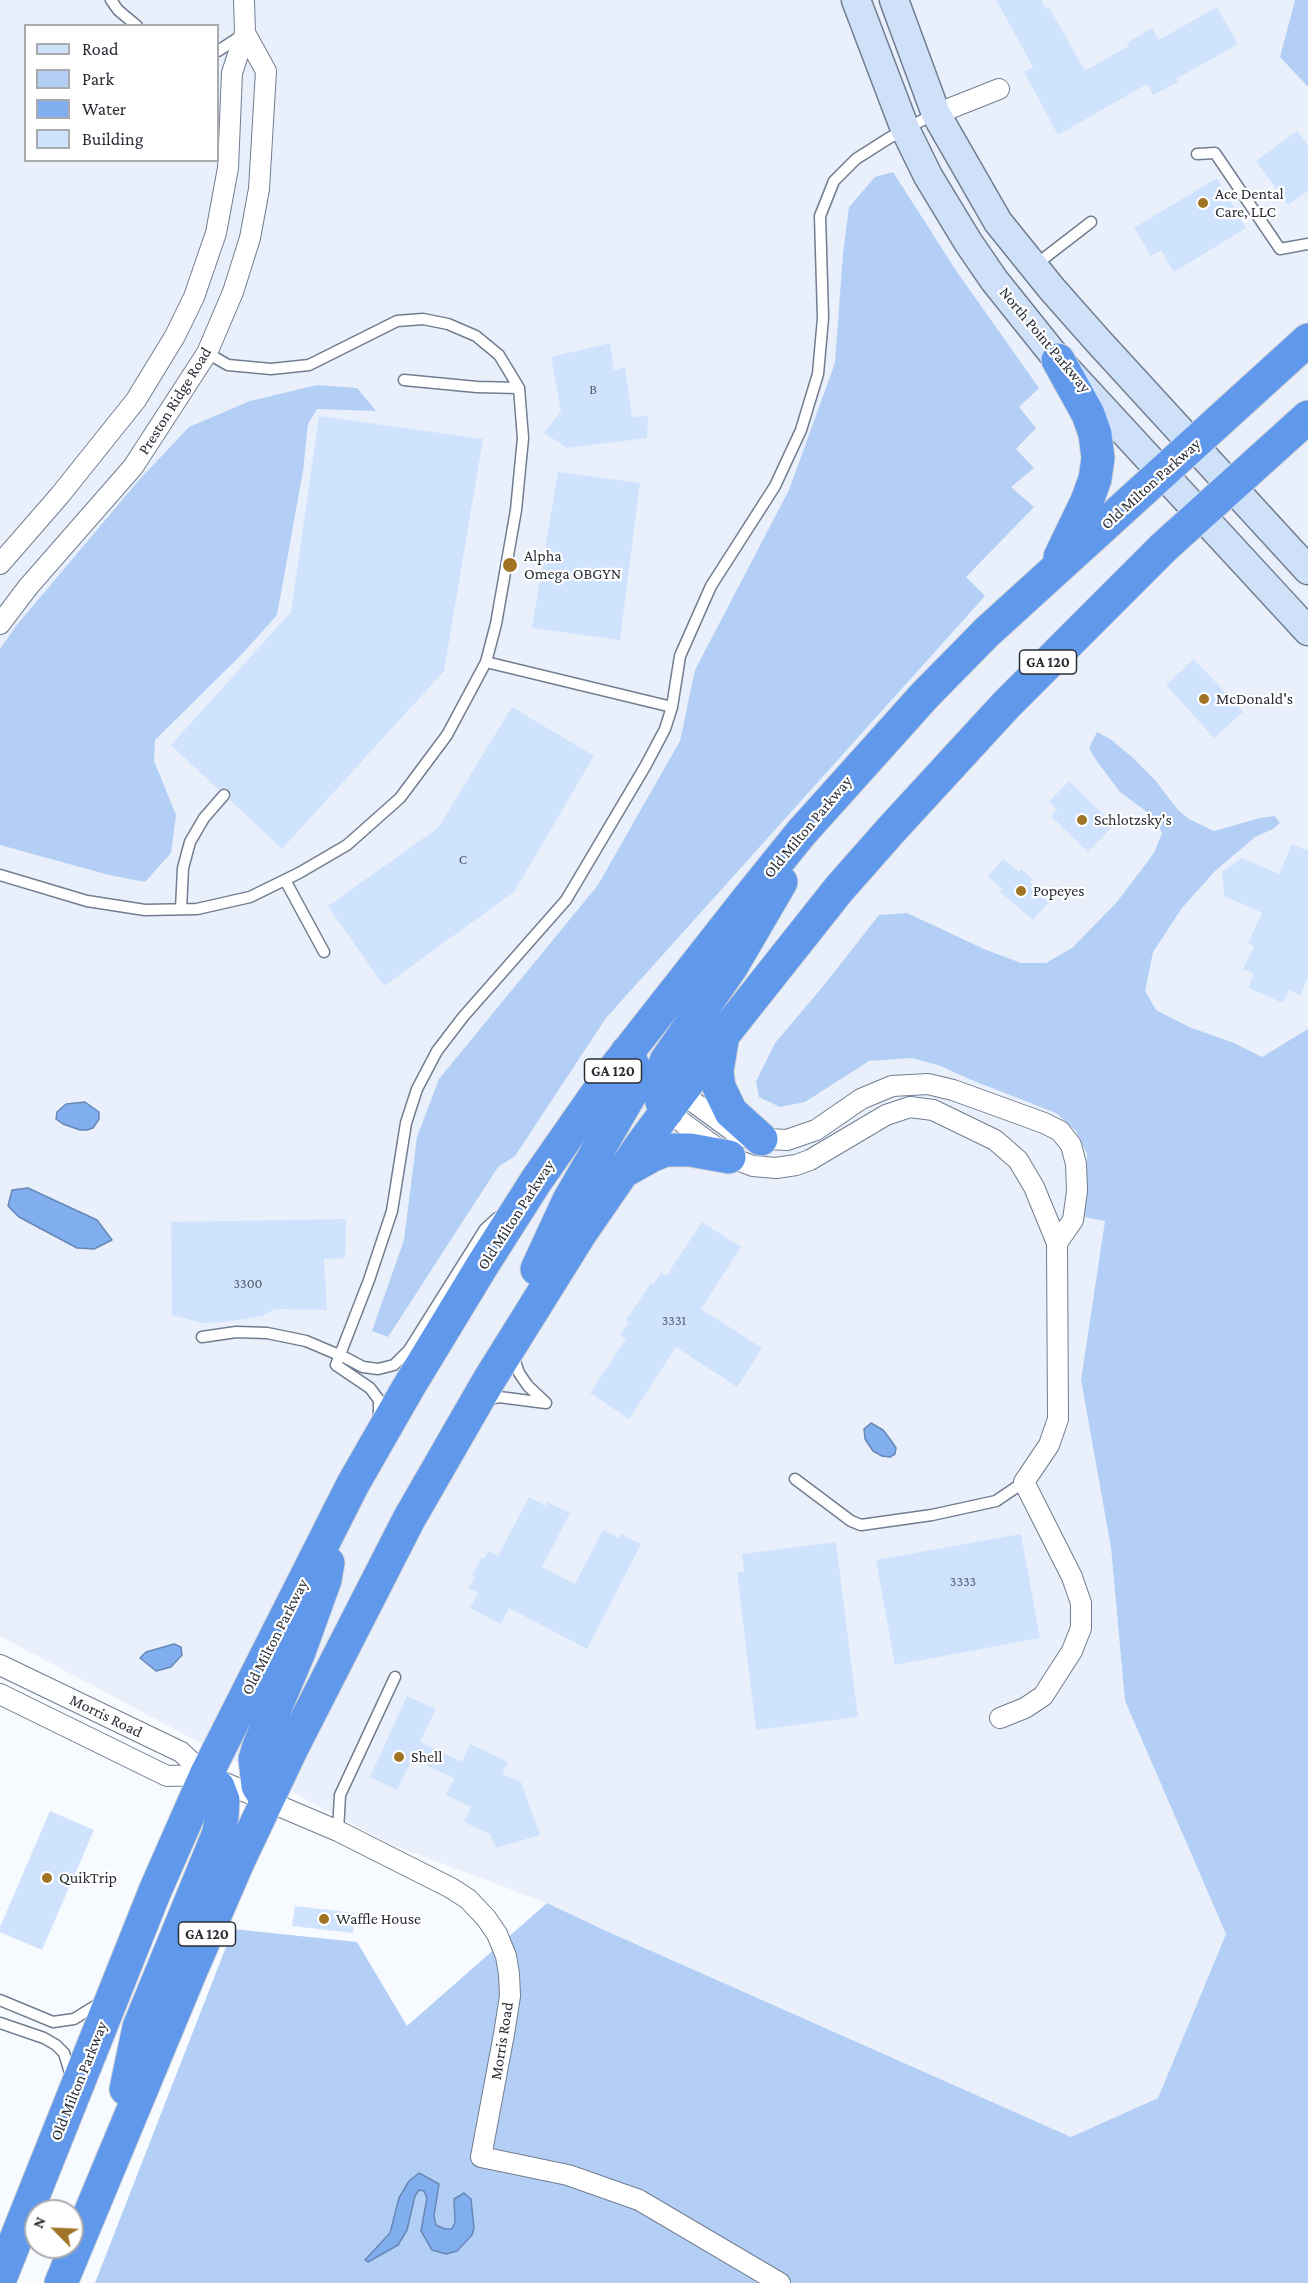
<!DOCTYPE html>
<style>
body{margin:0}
#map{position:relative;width:1308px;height:2283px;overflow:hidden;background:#f7fafe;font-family:"Crimson Pro",serif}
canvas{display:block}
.legend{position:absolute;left:24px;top:24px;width:195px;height:138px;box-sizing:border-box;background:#fff;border:2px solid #a9abaf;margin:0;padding:8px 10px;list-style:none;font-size:18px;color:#292e36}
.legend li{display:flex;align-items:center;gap:12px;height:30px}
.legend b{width:30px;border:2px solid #a9abaf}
.north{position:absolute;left:24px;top:2199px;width:60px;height:60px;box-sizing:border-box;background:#fff;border:2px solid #a9abaf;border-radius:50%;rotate:294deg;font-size:16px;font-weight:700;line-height:24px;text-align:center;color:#292e36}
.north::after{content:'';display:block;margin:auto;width:21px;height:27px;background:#a07425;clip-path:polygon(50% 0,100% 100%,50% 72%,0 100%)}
</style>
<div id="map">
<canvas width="1308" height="2283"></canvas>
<ul class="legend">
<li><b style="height:8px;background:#cfe0f9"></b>Road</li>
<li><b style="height:16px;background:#b4cff5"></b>Park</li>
<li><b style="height:16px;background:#81aeee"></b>Water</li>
<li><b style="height:16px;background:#d0e3fe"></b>Building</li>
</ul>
<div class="north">N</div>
</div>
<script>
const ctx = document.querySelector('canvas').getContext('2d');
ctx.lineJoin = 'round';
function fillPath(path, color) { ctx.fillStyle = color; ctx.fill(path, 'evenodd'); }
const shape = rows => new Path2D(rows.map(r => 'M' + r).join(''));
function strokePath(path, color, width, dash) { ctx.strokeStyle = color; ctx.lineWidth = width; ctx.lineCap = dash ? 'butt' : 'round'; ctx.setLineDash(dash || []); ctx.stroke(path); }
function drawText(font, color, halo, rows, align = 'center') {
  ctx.font = font + ' "Crimson Pro",serif'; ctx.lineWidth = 4.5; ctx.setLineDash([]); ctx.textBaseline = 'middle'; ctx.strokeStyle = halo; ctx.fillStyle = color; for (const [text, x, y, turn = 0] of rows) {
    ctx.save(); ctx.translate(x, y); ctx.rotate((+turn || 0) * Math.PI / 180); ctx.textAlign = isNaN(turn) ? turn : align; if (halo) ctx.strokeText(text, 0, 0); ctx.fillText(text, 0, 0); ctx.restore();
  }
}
fillPath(shape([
 [0,0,1295,0,1280,57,1308,87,1308,1029,1108,1203,1081,1380,1111,1548,1125,1701,1226,1934,1158,2098,1071,2137,604,1930,547,1903,390,1844,0,1636],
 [26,26,218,26,218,160,26,160]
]), '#e9f0fb');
fillPath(shape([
 [1295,0,1308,0,1308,87,1280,57],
 [893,172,957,272,1039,388,1019,407,1036,428,1016,449,1034,468,1011,487,1034,507,966,577,985,596,606,1018,515,1156,498,1167,388,1337,372,1331,404,1240,417,1137,439,1079,598,885,680,741,695,670,789,490,835,363,843,253,849,207,875,177],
 [317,385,357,388,376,411,317,409,308,424,303,471,277,615,242,654,155,740,154,761,176,815,171,853,145,882,109,875,0,845,0,649,16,626,139,480,189,427,250,401],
 [1097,732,1110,739,1132,757,1155,780,1178,810,1189,819,1214,831,1260,818,1275,816,1280,823,1273,829,1255,837,1215,871,1182,908,1153,952,1145,991,1156,1010,1189,1027,1234,1043,1262,1057,1308,1029,1308,2283,95,2283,233,1929,357,1942,407,2026,547,1903,604,1930,1071,2137,1158,2098,1226,1934,1125,1701,1111,1548,1081,1380,1105,1221,1084,1217,1087,1192,1087,1154,1076,1131,1056,1113,974,1081,938,1065,911,1058,869,1061,805,1102,780,1107,759,1097,756,1082,775,1043,825,984,879,915,907,913,984,949,1021,963,1046,963,1072,948,1117,902,1154,853,1162,833,1151,815,1120,792,1096,760,1089,748]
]), '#b4cff5');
const water = shape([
 [85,1102,99,1112,99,1119,93,1128,87,1130,80,1130,63,1124,56,1119,57,1112,66,1104,85,1102],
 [28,1188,97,1220,112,1240,94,1249,77,1248,19,1217,8,1206,12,1190,28,1188],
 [871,1423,883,1430,890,1439,896,1448,895,1454,890,1457,882,1456,873,1451,865,1439,864,1429,871,1423],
 [174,1644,181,1647,182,1655,171,1667,156,1671,140,1658,146,1652,174,1644],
 [419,2173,439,2184,434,2216,436,2225,445,2229,452,2229,455,2222,454,2199,464,2193,471,2199,474,2228,472,2235,457,2251,446,2254,432,2250,421,2231,427,2198,424,2191,419,2190,415,2196,407,2230,398,2245,368,2262,365,2260,390,2233,399,2198,409,2181,419,2173]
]);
fillPath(water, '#81aeee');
strokePath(water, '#6788b7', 1.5);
fillPath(shape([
 [996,0,1041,0,1046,9,1049,7,1085,71,1129,46,1127,43,1152,28,1159,40,1217,7,1238,44,1176,79,1178,82,1153,95,1147,84,1058,135,1024,72,1033,67],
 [1297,131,1308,146,1308,191,1288,205,1256,161],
 [1217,178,1246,228,1174,272,1161,250,1151,256,1134,228],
 [610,343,614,370,625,367,632,417,648,416,647,438,567,448,544,433,561,411,551,357],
 [319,416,483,439,444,671,282,849,230,800,231,796,229,790,225,788,219,790,171,745,291,612],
 [558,472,640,483,620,640,532,628],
 [1194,659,1243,712,1214,738,1166,685],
 [512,707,594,756,514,892,384,986,328,906,438,828],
 [1069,781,1114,825,1088,852,1051,816,1057,810,1049,802],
 [1292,844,1308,851,1308,977,1300,995,1289,990,1283,1003,1248,988,1254,974,1243,969,1254,946,1248,943,1262,913,1224,896,1222,872,1242,858,1279,874],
 [1003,859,1019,872,1021,869,1033,879,1030,882,1051,900,1033,920,1000,892,1003,890,988,876],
 [346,1219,345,1258,324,1259,327,1310,275,1309,263,1316,225,1322,203,1323,172,1315,171,1222],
 [702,1222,741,1247,701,1309,762,1348,737,1387,676,1347,629,1419,590,1393,626,1339,620,1335,629,1322,626,1320,651,1283,653,1285,661,1272,666,1276],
 [529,1497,546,1506,547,1502,570,1513,542,1567,575,1584,603,1530,619,1538,621,1534,641,1544,587,1649,509,1608,501,1624,470,1608,478,1593,469,1588,475,1577,472,1576,481,1558,484,1559,489,1551,498,1556],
 [1021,1534,1040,1638,895,1665,876,1560],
 [836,1542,858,1717,756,1730,737,1572,744,1571,742,1554],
 [407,1696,436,1709,420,1742,462,1762,470,1744,508,1762,502,1774,521,1782,540,1835,496,1848,490,1834,464,1822,471,1807,446,1795,454,1778,412,1759,397,1790,370,1777],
 [50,1811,94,1830,42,1950,0,1932,0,1927],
 [295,1906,355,1913,353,1933,292,1926]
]), '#d0e3fe');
const lane = shape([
 [111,0,118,10,137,26],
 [218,51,244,34],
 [1197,154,1215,153,1280,249,1308,244],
 [1034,266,1091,222],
 [404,380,477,387,519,388],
 [486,662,672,707,680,656,711,586,775,486,801,430,818,374,823,318,820,216,834,181,856,159,889,138,934,114],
 [0,875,87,901,145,910,197,909,250,897,299,873,347,845,400,798,447,735,486,662,496,624,516,510,523,438,519,388,499,355,476,336,448,324,423,319,397,321,309,365,271,369,228,365,207,353],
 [285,880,324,952],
 [181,909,183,868,190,842,204,818,224,795],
 [202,1337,236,1332,267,1333,306,1341,346,1358,363,1367,378,1369,394,1365,409,1350,485,1229,497,1218],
 [513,1355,519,1373,528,1386,546,1403],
 [484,1401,499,1397,546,1403],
 [379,1417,379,1400,370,1388,336,1365,369,1280,392,1211,406,1123,417,1089,437,1051,463,1017,566,900,646,765,665,729,672,707],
 [795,1479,851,1521,861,1525,932,1515,996,1501,1024,1482],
 [338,1831,340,1795,395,1677],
 [0,2000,53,2022,74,2019,100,2003],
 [0,2023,44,2038,56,2045,64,2053,71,2076]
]);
const street = shape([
 [936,114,999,89],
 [0,564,60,495,136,400,175,336,194,297,216,233,228,168,232,73,245,33,244,0],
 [0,624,28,587,133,467,207,353,233,292,250,238,259,189,266,71,245,33],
 [673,1087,740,1136,751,1138,787,1140,816,1130,861,1099,892,1086,928,1084,953,1090,1044,1123,1060,1131,1071,1145,1076,1164,1077,1191,1073,1220,1057,1243],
 [660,1106,729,1157,753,1166,776,1168,796,1165,810,1160,886,1115,910,1107,933,1110,995,1140,1018,1160,1034,1187,1057,1243,1058,1419,1049,1445,1024,1482,1072,1577,1081,1603,1081,1628,1072,1651,1043,1696,1025,1708,1000,1718],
 [0,1665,181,1752,206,1775,338,1831,451,1888,468,1899,486,1918,497,1934,506,1956,509,1974,510,1996,504,2034,481,2157,568,2175,639,2200,780,2283],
 [0,1694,167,1776,206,1775]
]);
const secondary = shape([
 [856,0,905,129,928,176,968,242,994,280,1058,360,1308,631],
 [894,0,936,114,998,222,1052,289,1098,341,1308,570]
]);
const highway = shape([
 [1058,360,1088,414,1095,434,1098,458,1095,479,1087,501,1060,557],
 [723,1035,717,1071,719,1087,731,1112,761,1139],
 [667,1111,662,1102,658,1085,666,1061,732,966,781,882],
 [626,1170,651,1156,666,1150,690,1150,729,1157],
 [537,1269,569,1200,634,1088,635,1070,627,1052],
 [267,1800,258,1786,255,1759,259,1746,299,1652,325,1580,328,1563],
 [126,2089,139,2027,218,1835,222,1817,223,1800,218,1787,206,1775],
 [0,2279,155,1891,206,1775,353,1484,408,1388,482,1266,536,1181,612,1072,747,900,801,833,925,695,987,632,1308,340],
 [61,2283,190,1973,238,1862,292,1748,409,1519,489,1380,580,1234,642,1144,724,1034,839,889,891,830,1006,705,1164,547,1308,417]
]);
strokePath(lane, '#717d90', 13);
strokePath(street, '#717d90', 22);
strokePath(secondary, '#717d90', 31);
strokePath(highway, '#d4d5d7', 35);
strokePath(lane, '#fff', 10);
strokePath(street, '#fff', 20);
strokePath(secondary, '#cfe0f9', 28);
strokePath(highway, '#6099ec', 33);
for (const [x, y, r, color] of [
 [1203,203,6,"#a07425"],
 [510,565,8,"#a07425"],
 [1204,699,6,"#a07425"],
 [1082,820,6,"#a07425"],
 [1021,891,6,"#a07425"],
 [399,1757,6,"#a07425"],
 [47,1878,6,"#a07425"],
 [324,1919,6,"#a07425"]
]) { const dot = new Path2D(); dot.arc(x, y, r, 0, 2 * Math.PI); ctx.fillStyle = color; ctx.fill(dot); strokePath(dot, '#fff', 2); }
drawText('14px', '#535b68', null, [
 ["B",593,390],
 ["C",463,860],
 ["3300",248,1284],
 ["3331",674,1321],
 ["3333",963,1582]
]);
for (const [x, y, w] of [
 [1048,662,57],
 [613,1071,57],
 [207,1934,57]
]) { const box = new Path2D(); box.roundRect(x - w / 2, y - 12, w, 24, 4.5); ctx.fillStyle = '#fff'; ctx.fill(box); strokePath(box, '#292e36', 1.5); }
drawText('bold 15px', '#292e36', null, [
 ["GA 120",1048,662],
 ["GA 120",613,1071],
 ["GA 120",207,1934]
]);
drawText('16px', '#292e36', '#fff', [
 ["Ace Dental",1215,194],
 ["Care, LLC",1215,212],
 ["Alpha",524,556],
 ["Omega OBGYN",524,574],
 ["McDonald's",1216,699],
 ["Schlotzsky's",1094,820],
 ["Popeyes",1033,891],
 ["Shell",411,1757],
 ["QuikTrip",59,1878],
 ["Waffle House",336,1919]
], 'left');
drawText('16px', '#292e36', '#fff', [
 ["North Point Parkway",1045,340,50],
 ["Preston Ridge Road",175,401,-58],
 ["Old Milton Parkway",1151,484,-42],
 ["Old Milton Parkway",808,827,-50],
 ["Old Milton Parkway",516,1215,-57],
 ["Old Milton Parkway",275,1637,-63],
 ["Morris Road",106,1716,26],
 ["Morris Road",502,2041,-81],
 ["Old Milton Parkway",79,2081,-68]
]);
</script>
